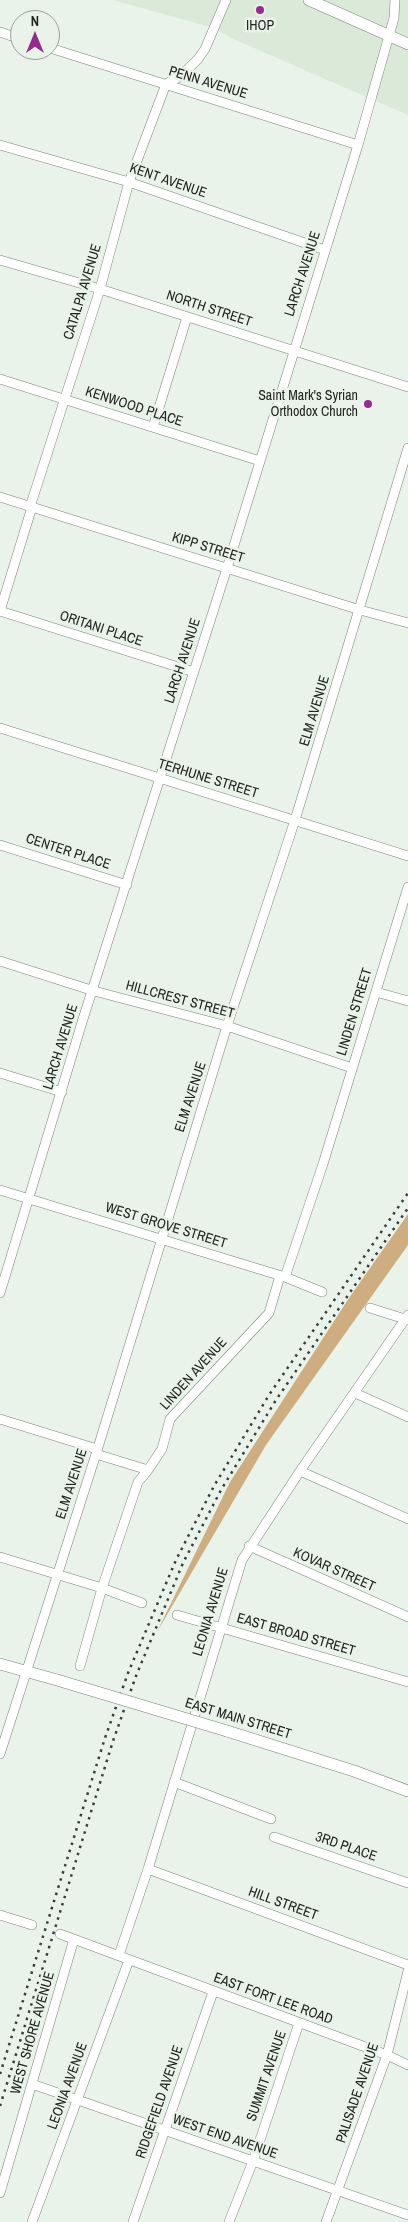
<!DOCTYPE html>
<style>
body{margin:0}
#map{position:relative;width:408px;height:2222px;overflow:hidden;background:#e9f3e9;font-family:"Archivo Narrow",sans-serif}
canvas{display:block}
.north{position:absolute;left:10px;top:10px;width:50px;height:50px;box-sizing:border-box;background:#e9f3e9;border:1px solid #99a099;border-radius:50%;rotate:0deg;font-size:14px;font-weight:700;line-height:20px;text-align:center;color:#212421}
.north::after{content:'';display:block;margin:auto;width:18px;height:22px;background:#952b8f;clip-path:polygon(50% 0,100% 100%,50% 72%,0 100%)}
</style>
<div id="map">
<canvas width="408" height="2222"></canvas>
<div class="north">N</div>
</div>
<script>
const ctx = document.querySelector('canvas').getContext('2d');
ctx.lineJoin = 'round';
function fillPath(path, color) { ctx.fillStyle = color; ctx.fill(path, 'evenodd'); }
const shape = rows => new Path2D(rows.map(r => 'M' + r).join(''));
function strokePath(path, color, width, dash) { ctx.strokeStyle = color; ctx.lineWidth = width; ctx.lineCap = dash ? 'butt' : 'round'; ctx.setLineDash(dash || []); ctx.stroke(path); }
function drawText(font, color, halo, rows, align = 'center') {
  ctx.font = font + ' "Archivo Narrow",sans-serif'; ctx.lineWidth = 5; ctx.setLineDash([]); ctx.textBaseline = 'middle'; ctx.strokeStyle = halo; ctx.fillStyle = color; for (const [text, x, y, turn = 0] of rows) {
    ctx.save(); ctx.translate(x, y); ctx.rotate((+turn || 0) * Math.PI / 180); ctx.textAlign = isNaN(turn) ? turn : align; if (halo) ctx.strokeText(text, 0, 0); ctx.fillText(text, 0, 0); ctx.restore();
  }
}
fillPath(shape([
 [113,0,408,0,408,115,231,38,214,28]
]), '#dae9d8');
fillPath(shape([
 [408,1214,408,1245,266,1445,157,1632,230,1482,349,1298]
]), '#cead81');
const minor = shape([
 [0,32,20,39],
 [50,48,358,145],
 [0,145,129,182,325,250],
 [0,260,100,289,408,387],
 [0,379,260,461],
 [153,427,187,317],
 [0,497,360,610,408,623],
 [0,611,32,507,31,504,100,289,129,182,166,84,181,76,198,59,205,49,226,0],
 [0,611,194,672],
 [0,728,408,856],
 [0,845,127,885],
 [0,961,94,991,227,1026,352,1068],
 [376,992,408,1001],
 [0,1073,62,1092],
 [0,1190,285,1277,322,1292],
 [285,1277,323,1164,408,887],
 [0,1293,83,1019,227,568,358,145,394,18,395,0],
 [370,1308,408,1320],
 [355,1393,408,1417],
 [0,1419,97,1449],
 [96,1454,148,1470],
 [300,1471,408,1519],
 [249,1546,408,1617],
 [0,1557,102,1588,142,1603],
 [177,1615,408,1682],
 [80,1666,102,1588,138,1482,148,1470,162,1449,170,1419,269,1313,280,1276],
 [0,1754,96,1454,227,1026,295,820,408,448],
 [174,1782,271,1819],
 [274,1837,408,1883],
 [148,1869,408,1965],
 [0,1915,32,1925],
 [60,1934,387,2055,408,2065],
 [119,1955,148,1869,242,1560,300,1471,408,1315],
 [32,2084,408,2215],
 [0,2193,74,1939],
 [32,2222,129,1960],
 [133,2222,213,1992],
 [229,2222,253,2161,299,2023],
 [326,2222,387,2055,408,1971]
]);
const major = shape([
 [309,0,408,44],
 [0,1664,57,1680],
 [227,1731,354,1771,408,1791]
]);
strokePath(minor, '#7a8379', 10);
strokePath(major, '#7a8379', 12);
strokePath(minor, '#fff', 9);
strokePath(major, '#fff', 11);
strokePath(shape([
 [0,2074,105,1738,128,1673,176,1560,214,1486,269,1395,408,1193],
 [0,2106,113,1741,136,1676,183,1563,221,1490,276,1400,408,1208]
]), '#393d39', 2.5, [2.5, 5]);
const majorBridge = shape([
 [57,1680,227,1731]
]);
strokePath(majorBridge, '#7a8379', 12, []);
strokePath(majorBridge, '#fff', 11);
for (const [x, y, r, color] of [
 [260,10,5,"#952b8f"],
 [368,404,5,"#952b8f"]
]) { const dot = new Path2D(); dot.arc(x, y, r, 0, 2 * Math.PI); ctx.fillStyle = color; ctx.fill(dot); strokePath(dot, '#e9f3e9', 2); }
drawText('14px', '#212421', '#e9f3e9', [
 ["IHOP",260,26],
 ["Saint Mark's Syrian",358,396,"right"],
 ["Orthodox Church",358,412,"right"]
]);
drawText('14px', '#212421', '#e9f3e9', [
 ["PENN AVENUE",208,83,17],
 ["KENT AVENUE",168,181,19],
 ["LARCH AVENUE",303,274,-72],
 ["CATALPA AVENUE",83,292,-73],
 ["NORTH STREET",209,309,18],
 ["KENWOOD PLACE",134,407,18],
 ["KIPP STREET",208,548,17],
 ["ORITANI PLACE",101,629,18],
 ["LARCH AVENUE",183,661,-72],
 ["ELM AVENUE",315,711,-73],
 ["TERHUNE STREET",208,779,17],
 ["CENTER PLACE",68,852,18],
 ["HILLCREST STREET",180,1000,15],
 ["LINDEN STREET",355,1012,-73],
 ["LARCH AVENUE",61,1047,-73],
 ["ELM AVENUE",191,1097,-72],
 ["WEST GROVE STREET",166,1226,17],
 ["LINDEN AVENUE",194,1374,-48],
 ["ELM AVENUE",72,1484,-72],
 ["KOVAR STREET",334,1570,24],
 ["LEONIA AVENUE",211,1612,-73],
 ["EAST BROAD STREET",296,1635,16],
 ["EAST MAIN STREET",238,1719,17],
 ["3RD PLACE",346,1847,19],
 ["HILL STREET",283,1904,20],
 ["EAST FORT LEE ROAD",273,1999,20],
 ["WEST SHORE AVENUE",33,2033,-74],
 ["SUMMIT AVENUE",267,2076,-71],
 ["LEONIA AVENUE",68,2086,-70],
 ["PALISADE AVENUE",358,2093,-71],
 ["RIDGEFIELD AVENUE",160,2102,-71],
 ["WEST END AVENUE",225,2137,19]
]);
</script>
